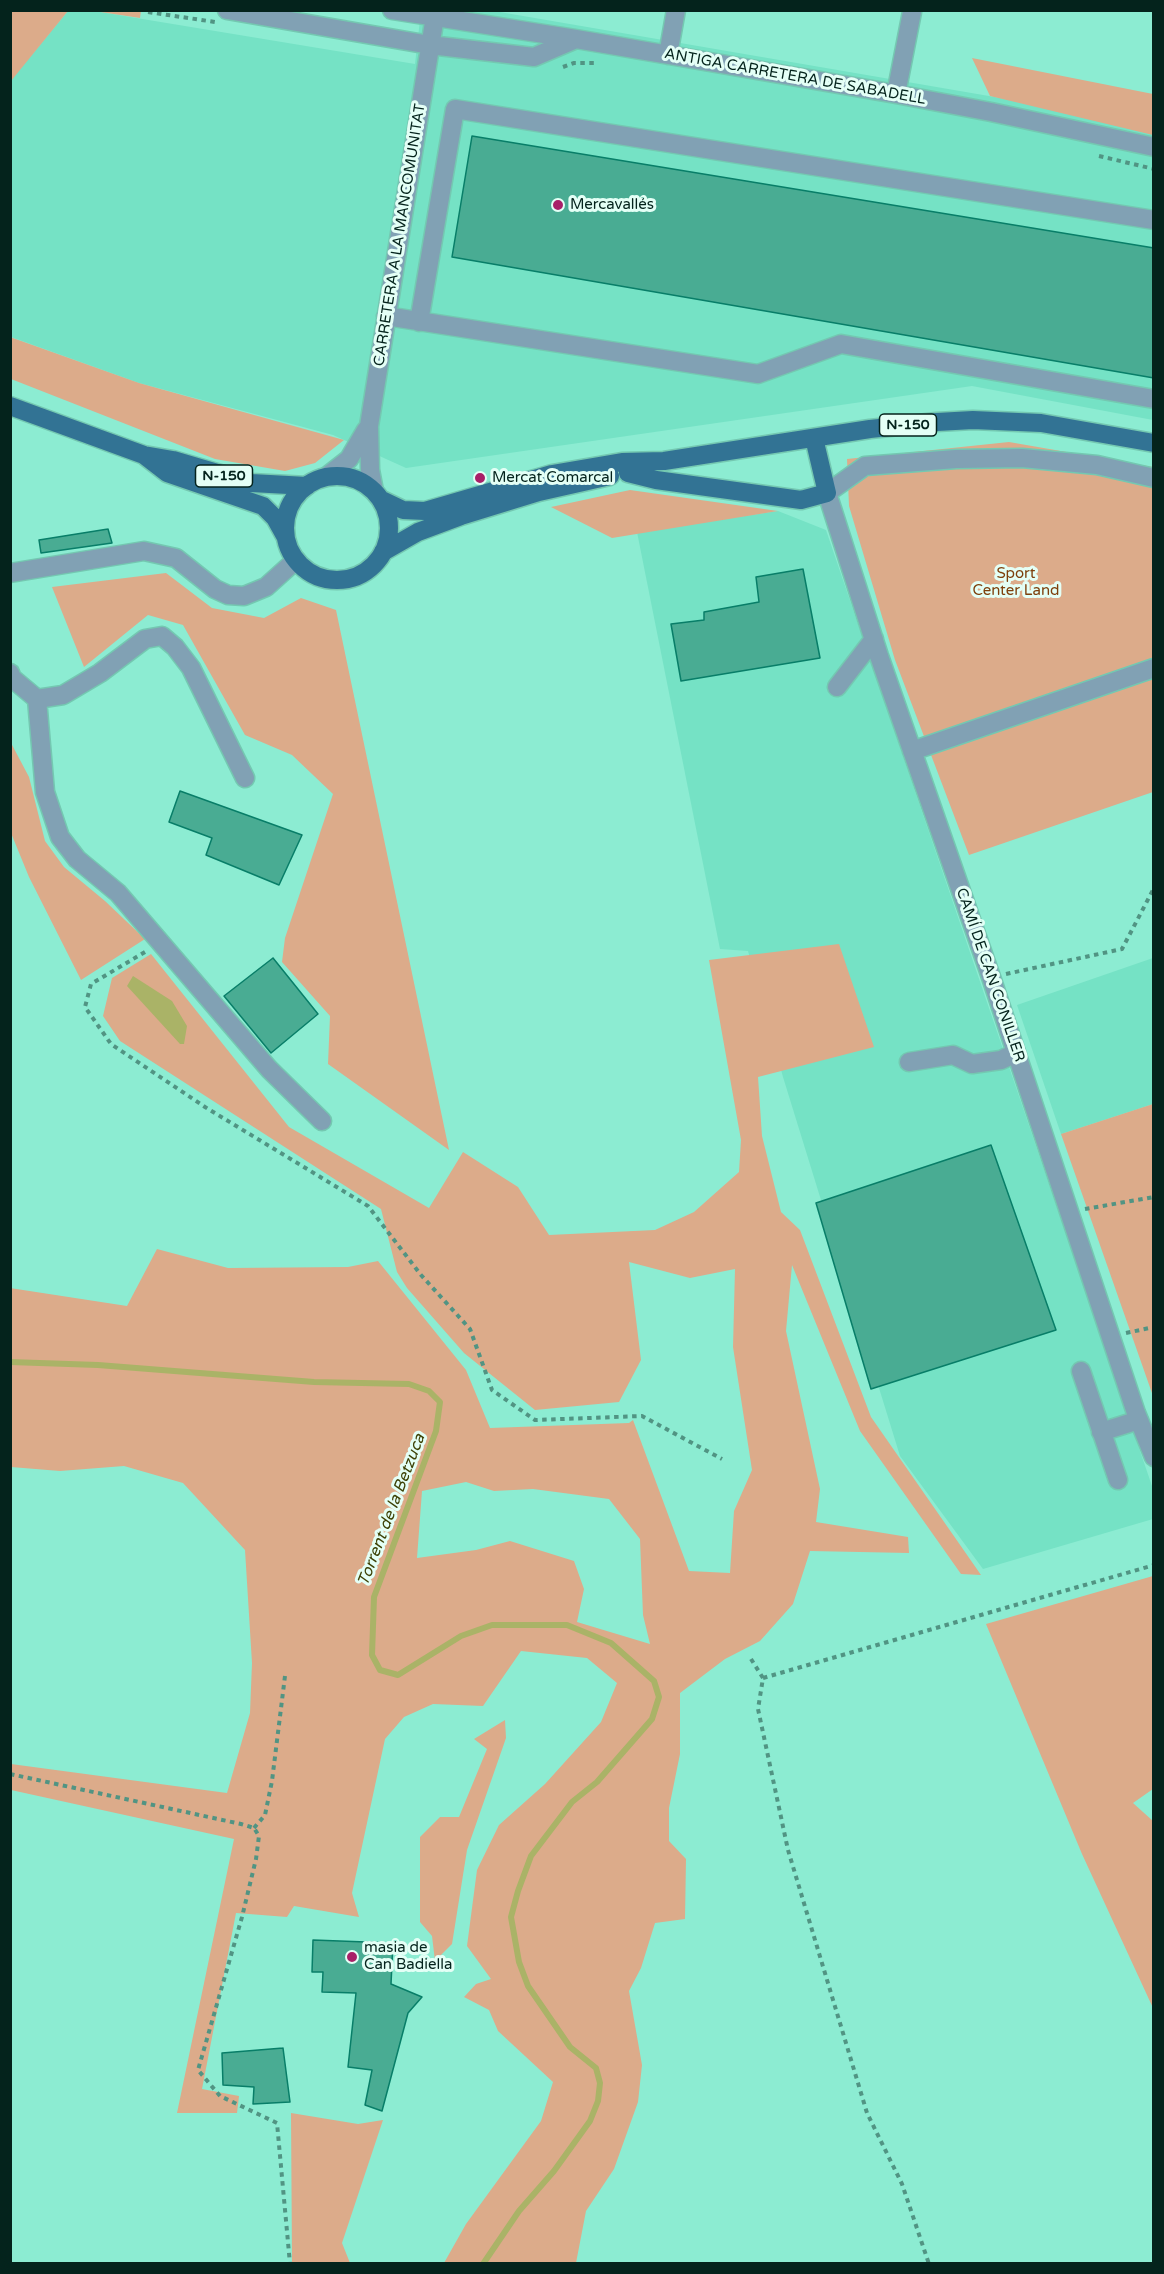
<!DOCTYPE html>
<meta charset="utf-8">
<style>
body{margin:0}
#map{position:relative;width:1164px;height:2274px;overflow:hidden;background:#8cecd2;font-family:"Varela Round",sans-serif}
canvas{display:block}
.frame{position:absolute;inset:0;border:12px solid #04231c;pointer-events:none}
</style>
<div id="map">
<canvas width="1164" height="2274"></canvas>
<div class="frame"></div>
</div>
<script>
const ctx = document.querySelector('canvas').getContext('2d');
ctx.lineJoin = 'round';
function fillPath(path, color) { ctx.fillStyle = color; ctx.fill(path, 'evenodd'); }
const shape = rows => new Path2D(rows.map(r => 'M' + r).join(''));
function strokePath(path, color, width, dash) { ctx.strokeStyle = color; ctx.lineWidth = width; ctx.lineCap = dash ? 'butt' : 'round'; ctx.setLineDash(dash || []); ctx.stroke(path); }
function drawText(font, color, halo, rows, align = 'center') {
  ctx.font = font + ' "Varela Round",sans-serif'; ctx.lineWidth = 6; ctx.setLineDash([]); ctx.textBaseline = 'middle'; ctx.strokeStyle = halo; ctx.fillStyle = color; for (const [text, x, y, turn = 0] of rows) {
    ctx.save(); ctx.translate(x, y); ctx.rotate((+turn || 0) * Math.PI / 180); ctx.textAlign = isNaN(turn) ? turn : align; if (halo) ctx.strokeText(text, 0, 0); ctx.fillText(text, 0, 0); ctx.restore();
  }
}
fillPath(shape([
 [68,11,94,11,415,64,421,11,494,11,1018,101,1153,133,1153,420,972,386,406,468,333,435,139,383,11,337,10,81],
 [778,511,826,530,1153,1489,1153,1519,983,1569,900,1456,783,1077,748,951,720,949,637,532],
 [1153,958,1153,1104,1061,1134,1017,1005]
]), '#75e2c5');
fillPath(shape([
 [10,11,68,11,11,81,10,80],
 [94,11,141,11,140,18],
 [972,58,1153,94,1153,135,990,96],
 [10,337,139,383,344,440,315,463,285,471,215,459,11,379],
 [1009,442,1153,467,1153,792,969,855,895,660,849,506,847,459],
 [630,490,778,511,612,538,551,507],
 [166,573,212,608,264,618,301,598,336,610,449,1150,328,1064,330,1016,282,962,285,938,333,794,292,755,245,735,183,625,148,615,84,667,52,587],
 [10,741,29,777,45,841,64,867,105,901,145,939,81,980,29,877,11,833],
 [839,944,874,1047,758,1077,762,1136,781,1212,800,1230,871,1417,981,1575,961,1574,860,1431,792,1265,786,1331,820,1489,816,1522,908,1537,909,1553,810,1551,793,1604,760,1641,725,1659,680,1693,680,1754,669,1808,669,1841,686,1859,685,1919,655,1923,641,1968,629,1991,642,2065,638,2102,614,2169,586,2211,576,2263,444,2263,466,2224,541,2121,553,2082,498,2031,489,2010,464,1997,476,1984,491,1979,467,1946,477,1870,499,1825,545,1784,601,1722,617,1683,587,1658,521,1651,483,1706,433,1704,404,1717,385,1739,352,1893,359,1917,294,1906,287,1917,236,1913,202,2089,239,2096,237,2113,177,2113,234,1839,11,1790,11,1764,227,1793,250,1713,252,1663,245,1550,183,1483,124,1466,60,1471,11,1467,10,1288,127,1306,157,1249,228,1268,348,1267,378,1261,466,1370,490,1428,629,1423,633,1420,689,1571,730,1573,734,1511,752,1470,733,1347,735,1269,690,1278,629,1262,641,1360,619,1402,535,1410,464,1353,407,1288,397,1272,381,1209,120,1041,103,1016,112,978,151,954,289,1127,429,1208,463,1152,518,1187,549,1235,655,1230,694,1212,739,1172,741,1140,709,960],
 [466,1482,494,1491,533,1489,609,1499,640,1539,643,1615,650,1644,577,1622,584,1589,574,1561,510,1541,476,1550,417,1558,422,1491],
 [1153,1104,1154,1104,1153,1396,1061,1134],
 [1153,1576,1153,1789,1133,1803,1153,1821,1153,2008,1082,1854,986,1624],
 [505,1720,506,1738,467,1850,452,1944,435,1961,432,1936,420,1922,420,1837,440,1817,459,1817,487,1749,474,1739],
 [291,2113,358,2124,383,2120,342,2243,350,2263,292,2263]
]), '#dcab8a');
fillPath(shape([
 [133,976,172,1001,187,1026,184,1044,180,1044,127,986]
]), '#aab367');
strokePath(shape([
 [10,1362,98,1365,314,1382,409,1384,429,1391,440,1402,436,1431,374,1597,372,1655,380,1670,398,1675,461,1636,492,1625,567,1625,611,1643,654,1681,659,1697,652,1719,597,1782,572,1802,531,1856,518,1891,511,1917,519,1962,528,1986,570,2047,596,2068,600,2083,598,2101,590,2121,554,2171,519,2211,483,2264]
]), '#aab367', 6);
const building = shape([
 [472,136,1154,248,1154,378,452,257,472,136],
 [108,529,112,543,41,553,39,540,108,529],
 [803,569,820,658,681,681,671,624,704,620,704,612,759,602,756,577,803,569],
 [180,791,302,835,279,885,206,855,212,838,169,822,180,791],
 [273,958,318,1014,271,1053,224,996,273,958],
 [991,1145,1056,1330,871,1389,816,1203,991,1145],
 [313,1940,393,1943,391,1984,422,1997,408,2013,382,2111,365,2105,372,2070,348,2067,356,1993,322,1992,323,1972,312,1972,313,1940],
 [283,2048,290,2102,253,2104,254,2087,223,2085,222,2053,283,2048]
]);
fillPath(building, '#49ac93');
strokePath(building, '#087e68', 1.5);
const minor = shape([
 [227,10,430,45,534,57,576,39],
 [392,10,576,39,896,94,991,112,1154,147],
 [668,55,676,10],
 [896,94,912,12],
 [386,316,758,374,841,344,1154,399],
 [419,322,455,109,1154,220],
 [326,477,349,459,366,430],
 [1154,478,1097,465,1022,458,956,459,865,466,827,493,879,656,991,977,1136,1413,1154,1457],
 [374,491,370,470,369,426,436,10],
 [10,573,144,551,176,558,215,589,228,595,244,596,266,587,296,560],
 [10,673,12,678,37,699,63,695,100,673,145,639,162,636,175,647,191,668,245,778],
 [837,687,874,639],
 [37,699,45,792,60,837,77,859,118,893,269,1069,322,1121],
 [912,751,1154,668],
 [909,1062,953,1055,972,1064,1001,1060,1016,1053],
 [1081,1371,1118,1480],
 [1101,1432,1139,1420]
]);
const major = shape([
 [10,406,144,455,173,460,251,483,307,486],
 [145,456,167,473,263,506,275,518,285,536],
 [628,473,656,480,801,500,827,493,814,438],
 '285 528a52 52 0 1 1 104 0a52 52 0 1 1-104 0Z',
 [380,499,403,510,425,511,552,474,622,462,664,461,870,429,937,422,973,420,1041,423,1154,443],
 [383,552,418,532,461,516,539,492,610,476]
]);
strokePath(minor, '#74c8b1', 21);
strokePath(major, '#74c8b1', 21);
strokePath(shape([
 [148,12,215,22],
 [563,67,574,63,597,63],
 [1099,156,1154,169],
 [145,952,91,984,85,1007,111,1044,205,1107,368,1206,421,1275,470,1329,492,1390,535,1420,642,1416,722,1459],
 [1006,974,1122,949,1154,888],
 [1085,1209,1154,1197],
 [1126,1333,1154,1327],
 [751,1659,763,1678,758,1709,788,1850,867,2113,902,2184,929,2264],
 [763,1678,1154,1565],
 [10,1774,241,1824,254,1828,259,1836,256,1859,242,1917,198,2070,220,2096,277,2123,290,2264],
 [254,1828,265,1815,272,1781,285,1676]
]), '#519483', 4, [4.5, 4.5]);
strokePath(minor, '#81a1b4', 18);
strokePath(major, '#327394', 18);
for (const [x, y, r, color] of [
 [558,205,6,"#a82068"],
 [480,478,6,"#a82068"],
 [352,1957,6,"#a82068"]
]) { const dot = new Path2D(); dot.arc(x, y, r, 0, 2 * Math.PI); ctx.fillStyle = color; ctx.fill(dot); strokePath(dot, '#e4fff6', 2); }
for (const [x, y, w] of [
 [908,425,57],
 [224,476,57]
]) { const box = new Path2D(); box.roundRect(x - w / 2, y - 11, w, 22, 4.5); ctx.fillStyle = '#e4fff6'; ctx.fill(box); strokePath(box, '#04231c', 1.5); }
drawText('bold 14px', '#04231c', null, [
 ["N-150",908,425],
 ["N-150",224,476]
]);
drawText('15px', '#04231c', '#e4fff6', [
 ["ANTIGA CARRETERA DE SABADELL",795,77,10],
 ["CARRETERA A LA MANCOMUNITAT",400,235,-81],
 ["CAMÍ DE CAN CONILLER",990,975,71]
]);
drawText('15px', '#04231c', '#e4fff6', [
 ["Mercavallés",570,205],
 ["Mercat Comarcal",492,478],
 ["masia de",364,1948],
 ["Can Badiella",364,1965]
], 'left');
drawText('15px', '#7e400c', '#e4fff6', [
 ["Sport",1016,574],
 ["Center Land",1016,591]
]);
drawText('italic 16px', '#3d4206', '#e4fff6', [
 ["Torrent de la Betzuca",392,1510,-69]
]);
</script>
